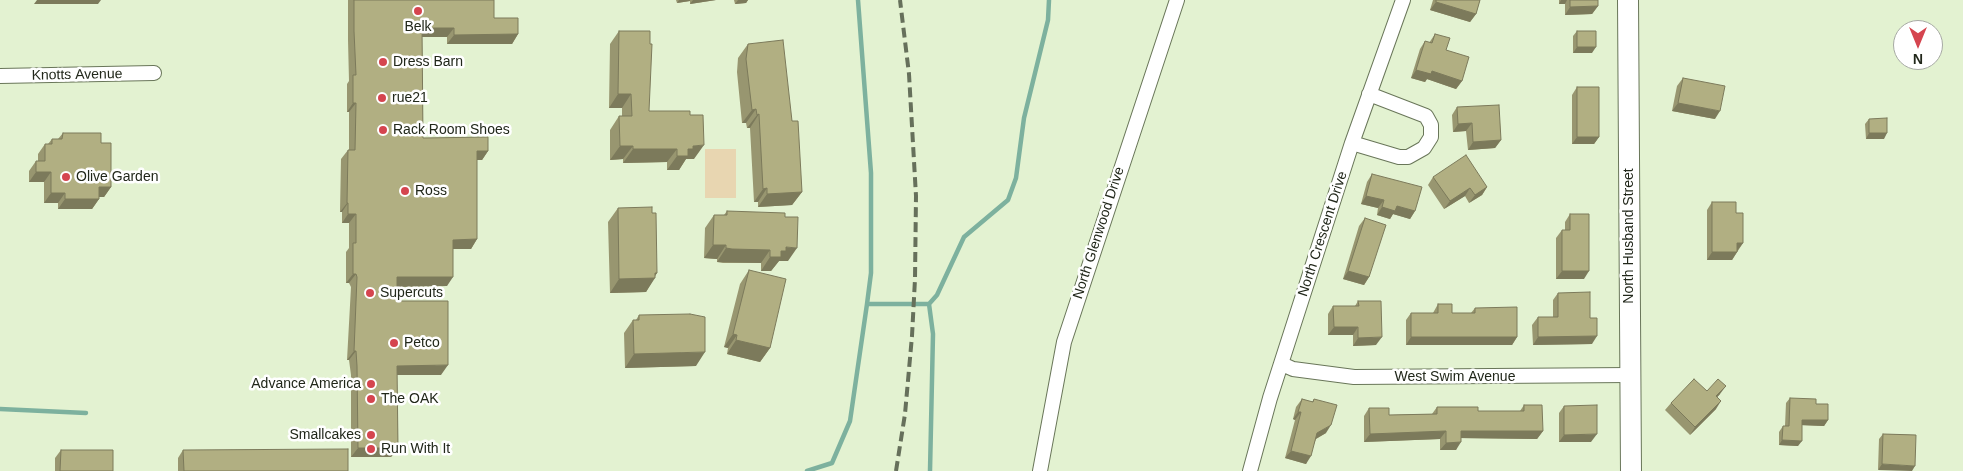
<!DOCTYPE html>
<style>
body{margin:0}
#map{position:relative;width:1963px;height:471px;overflow:hidden;background:#e3f2d1;font-family:Helvetica,sans-serif}
canvas{display:block}
.north{position:absolute;left:1893px;top:20px;width:50px;height:50px;box-sizing:border-box;background:#fff;border:1px solid #a6a9a3;border-radius:50%;rotate:180deg;font-size:14px;font-weight:700;line-height:20px;text-align:center;color:#21271a}
.north::after{content:'';display:block;margin:auto;width:18px;height:22px;background:#d5454f;clip-path:polygon(50% 0,100% 100%,50% 72%,0 100%)}
</style>
<div id="map">
<canvas width="1963" height="471"></canvas>
<div class="north">N</div>
</div>
<script>
const ctx = document.querySelector('canvas').getContext('2d');
ctx.lineJoin = 'round';
function fillPath(path, color) { ctx.fillStyle = color; ctx.fill(path, 'evenodd'); }
const shape = rows => new Path2D(rows.map(r => 'M' + r).join(''));
function strokePath(path, color, width, dash) { ctx.strokeStyle = color; ctx.lineWidth = width; ctx.lineCap = dash ? 'butt' : 'round'; ctx.setLineDash(dash || []); ctx.stroke(path); }
function drawText(font, color, halo, rows, align = 'center') {
  ctx.font = font + ' Helvetica,sans-serif'; ctx.lineWidth = 5; ctx.setLineDash([]); ctx.textBaseline = 'middle'; ctx.strokeStyle = halo; ctx.fillStyle = color; for (const [text, x, y, turn = 0] of rows) {
    ctx.save(); ctx.translate(x, y); ctx.rotate((+turn || 0) * Math.PI / 180); ctx.textAlign = isNaN(turn) ? turn : align; if (halo) ctx.strokeText(text, 0, 0); ctx.fillText(text, 0, 0); ctx.restore();
  }
}
fillPath(shape([
 [705,149,736,149,736,198,705,198]
]), '#e8d6b1');
strokePath(shape([
 [858,0,871,173,871,273,867,304],
 [0,409,86,413],
 [807,471,832,463,850,421,867,304,929,304],
 [930,471,933,334,929,304,937,295,964,237,1008,200,1016,178,1024,118,1048,20,1049,0]
]), '#7db19e', 4.5);
const street = shape([
 [0,76,154,73],
 [1352,143,1399,157,1408,157,1424,148,1431,137,1431,125,1426,116,1369,94],
 [1282,364,1293,369,1354,377,1630,375],
 [1040,471,1064,342,1177,0],
 [1250,471,1270,398,1352,143,1403,0]
]);
const secondary = shape([
 [1628,0,1631,471]
]);
strokePath(street, '#697659', 16);
strokePath(secondary, '#697659', 22);
strokePath(street, '#fff', 14);
strokePath(secondary, '#fff', 20);
strokePath(shape([
 [896,471,905,414,912,336,915,279,916,196,909,74,900,0]
]), '#66705b', 4, [10, 5]);
fillPath(shape([
 [348,0,494,0,494,18,518,34,512,44,447,44,447,37,422,37,423,138,488,151,482,160,477,160,477,239,471,249,453,249,447,286,397,287,397,301,441,375,397,375,398,448,391,457,351,457,351,375,349,360,347,360,351,287,349,283,346,283,346,252,349,248,349,223,342,223,342,212,340,212,341,159,348,150,349,150,349,112,347,112,347,84,349,81,348,40],
 [676,0,716,0,690,4,690,1,677,3],
 [734,0,748,0,746,3,735,4],
 [1433,0,1480,0,1476,14,1470,22,1430,10],
 [1559,0,1598,0,1598,6,1592,14,1565,15,1565,4,1559,4],
 [619,31,649,111,694,159,686,159,679,170,667,170,667,162,623,163,623,159,610,160,610,130,619,116,622,116,622,108,609,108,610,44],
 [1577,31,1592,53,1573,53,1573,36],
 [1435,34,1446,50,1462,81,1456,89,1427,79,1425,82,1411,78,1420,49,1425,41,1429,43],
 [748,44,792,121,802,192,792,205,758,207,758,202,754,202,750,128,747,128,746,123,742,123,737,72,738,58],
 [1683,78,1715,119,1672,111,1677,86],
 [1577,87,1599,137,1594,144,1572,144,1572,95],
 [1457,107,1501,140,1495,148,1468,150,1466,131,1453,132,1452,115],
 [1869,119,1884,139,1866,139,1865,124],
 [63,133,101,143,111,187,104,197,99,197,99,199,92,209,58,209,58,203,44,203,44,182,29,182,29,171,36,161,38,161,38,154,45,144,48,144,52,139,58,139],
 [1372,174,1415,211,1410,219,1393,214,1390,219,1377,215,1378,208,1361,204,1367,182],
 [1433,177,1487,187,1482,195,1469,203,1465,196,1444,209,1428,185],
 [1712,202,1736,213,1743,243,1732,260,1707,260,1707,210],
 [618,208,657,273,646,292,610,293,608,222],
 [727,211,785,217,788,261,779,261,771,271,761,271,761,263,723,263,717,262,717,259,704,258,705,228,714,215,724,215],
 [1570,214,1584,279,1556,279,1556,238,1562,230,1565,230,1565,222],
 [1365,218,1369,277,1364,285,1343,279,1359,226],
 [749,270,770,348,760,362,727,354,728,348,724,347,740,284],
 [1558,293,1590,318,1592,344,1533,345,1532,325,1538,317,1553,317,1553,300],
 [1358,301,1376,345,1353,346,1353,335,1328,335,1328,314,1333,306,1355,306],
 [1438,304,1452,313,1471,313,1475,308,1517,337,1512,345,1406,345,1406,320,1411,313,1433,313],
 [639,315,696,366,625,368,624,333,633,320,636,320],
 [1707,391,1720,394,1717,397,1716,409,1690,435,1665,410,1671,403],
 [1790,398,1816,404,1828,420,1824,426,1802,425,1798,446,1779,445,1779,432,1783,426,1785,426,1786,403],
 [1302,399,1312,402,1314,399,1326,433,1316,439,1306,464,1285,458,1295,420,1293,419,1296,407],
 [1524,405,1543,431,1537,439,1461,438,1456,450,1440,450,1440,439,1364,442,1364,416,1369,408,1389,415,1432,414,1437,407,1478,411,1520,411],
 [1564,406,1591,442,1559,442,1559,413],
 [1883,434,1916,435,1878,470,1879,439],
 [61,450,113,471,55,471,55,458],
 [183,450,348,471,178,471,178,458]
]), '#989670');
fillPath(shape([
 [37,0,101,0,98,4,34,4],
 [679,0,690,0,690,1,677,3],
 [693,0,716,0,690,4],
 [738,0,748,0,746,3,735,4],
 [1561,0,1567,0,1565,4,1559,4],
 [1436,2,1476,14,1470,22,1430,10],
 [1598,6,1592,14,1565,15,1570,7],
 [422,28,454,28,447,37,416,37],
 [518,34,512,44,447,44,454,35],
 [1577,47,1596,47,1592,53,1573,53],
 [1416,70,1432,71,1462,81,1456,89,1427,79,1425,82,1411,78],
 [618,94,631,94,622,108,609,108],
 [353,103,356,103,349,112,347,112],
 [1678,103,1720,111,1715,119,1672,111],
 [756,109,746,123,742,123,752,110],
 [759,114,750,128,747,128,757,115],
 [1472,123,1466,131,1453,132,1458,124],
 [1869,133,1887,133,1884,139,1866,139],
 [1577,137,1599,137,1594,144,1572,144],
 [1501,140,1495,148,1468,150,1473,142],
 [704,145,694,159,686,159,679,170,667,170,677,156,693,146],
 [620,146,633,146,623,159,610,160],
 [633,149,677,149,667,162,623,163],
 [477,151,488,151,482,160,470,160],
 [36,172,51,172,44,182,29,182],
 [99,187,111,187,104,197,92,197],
 [1487,187,1482,195,1469,203,1475,195],
 [767,188,758,202,754,202,763,189],
 [1470,188,1465,196,1444,209,1450,201],
 [802,192,792,205,758,207,767,194],
 [51,193,65,193,58,203,44,203],
 [1366,196,1384,200,1378,208,1361,204],
 [65,199,99,199,92,209,58,209],
 [347,203,348,203,342,212,340,212],
 [1397,206,1415,211,1410,219,1393,214,1390,219,1377,215,1382,207],
 [348,214,356,214,349,223,342,223],
 [477,239,471,249,447,249,453,240],
 [1737,243,1743,243,1737,251],
 [713,245,726,245,717,259,704,258],
 [786,247,797,248,788,261,779,261,771,271,761,271,770,257],
 [726,248,770,250,761,263,717,262],
 [1712,252,1737,252,1732,260,1707,260],
 [1348,271,1369,277,1364,285,1343,279],
 [1562,271,1589,271,1584,279,1556,279],
 [655,273,657,273,653,278,655,278,646,292,610,293,619,279],
 [353,274,356,274,349,283,346,283],
 [397,277,453,277,447,286,390,287],
 [1334,327,1358,327,1353,335,1328,335],
 [733,334,737,335,728,348,724,347],
 [1597,336,1592,344,1533,345,1538,337],
 [1382,337,1376,345,1353,346,1358,338],
 [1411,337,1517,337,1512,345,1406,345],
 [736,340,770,348,760,362,727,354],
 [354,351,356,351,349,360,347,360],
 [705,352,696,366,625,368,634,354],
 [448,365,441,375,391,375,397,366],
 [1726,386,1720,394,1711,404,1716,396],
 [1721,401,1716,409,1690,435,1695,427],
 [1298,412,1301,412,1295,420,1293,419],
 [1802,420,1828,420,1824,426,1798,425],
 [1331,425,1326,433,1312,441,1317,433],
 [1446,431,1440,439,1364,442,1370,434],
 [1461,431,1543,431,1537,439,1456,438],
 [1597,434,1591,442,1559,442,1564,435],
 [1782,440,1802,441,1798,446,1779,445],
 [1461,442,1456,450,1440,450,1446,443],
 [358,448,398,448,391,457,351,457],
 [1291,451,1311,456,1306,464,1285,458],
 [1882,464,1915,466,1912,471,1878,470]
]), '#7c7a5b');
const building = shape([
 [354,0,494,0,494,18,518,18,518,34,454,35,454,28,422,28,423,138,488,137,488,151,477,151,477,239,453,240,453,277,397,277,397,301,448,301,448,365,397,366,398,448,358,448,357,366,356,351,354,351,357,277,356,274,353,274,353,243,356,243,356,214,348,214,348,203,347,203,348,150,355,150,356,103,353,103,353,75,356,75,354,31,354,0],
 [1436,0,1480,0,1476,14,1436,2,1436,0],
 [1570,0,1598,0,1598,6,1570,7,1570,0],
 [619,31,650,31,650,44,652,44,649,111,690,111,690,115,703,115,704,145,693,146,693,149,688,149,688,156,677,156,677,149,633,149,633,146,620,146,619,116,632,116,631,94,618,94,619,31],
 [1577,31,1596,31,1596,47,1577,47,1577,31],
 [1435,34,1450,38,1446,50,1469,57,1462,81,1432,71,1431,74,1416,70,1425,41,1432,43,1435,34],
 [783,40,792,121,798,121,802,192,767,194,767,188,763,189,759,114,757,115,756,109,752,110,746,59,748,44,783,40],
 [1683,78,1725,86,1720,111,1678,103,1683,78],
 [1577,87,1599,87,1599,137,1577,137,1577,87],
 [1499,105,1501,140,1473,142,1472,123,1458,124,1457,107,1499,105],
 [1887,118,1887,133,1869,133,1869,119,1887,118],
 [63,133,101,133,101,143,111,143,111,187,99,187,99,199,65,199,65,193,51,193,51,172,36,172,36,161,45,161,45,144,52,144,52,139,62,139,63,133],
 [1466,155,1487,187,1475,195,1470,188,1450,201,1433,177,1466,155],
 [1372,174,1422,187,1415,211,1397,206,1395,211,1382,207,1384,200,1366,196,1372,174],
 [1712,202,1736,202,1736,213,1743,213,1743,243,1737,243,1737,252,1712,252,1712,202],
 [652,207,652,213,656,213,657,273,655,273,655,278,619,279,618,208,652,207],
 [727,211,785,213,785,217,798,217,797,248,786,247,786,251,781,251,781,257,770,257,770,250,732,249,726,248,726,245,713,245,714,215,727,215,727,211],
 [1570,214,1589,214,1589,271,1562,271,1562,230,1570,230,1570,214],
 [1365,218,1386,225,1369,277,1348,271,1365,218],
 [749,270,786,279,770,348,736,340,737,335,733,334,749,270],
 [1590,292,1590,318,1597,318,1597,336,1538,337,1538,317,1558,317,1558,293,1590,292],
 [1358,301,1381,301,1382,337,1358,338,1358,327,1334,327,1333,306,1359,306,1358,301],
 [1438,304,1452,304,1452,313,1475,313,1475,308,1517,307,1517,337,1411,337,1411,313,1438,313,1438,304],
 [690,314,705,317,705,352,634,354,633,320,639,320,639,315,690,314],
 [1694,379,1707,391,1718,379,1726,386,1716,396,1721,401,1695,427,1671,403,1694,379],
 [1790,398,1816,399,1816,404,1828,404,1828,420,1802,420,1802,441,1782,440,1783,426,1789,426,1790,398],
 [1302,399,1313,402,1314,399,1337,405,1331,425,1317,433,1311,456,1291,451,1301,412,1298,412,1302,399],
 [1524,405,1542,405,1543,431,1461,431,1461,442,1446,443,1446,431,1370,434,1369,408,1389,408,1389,415,1437,414,1437,407,1478,407,1478,411,1524,411,1524,405],
 [1597,405,1597,434,1564,435,1564,406,1597,405],
 [1883,434,1916,435,1915,466,1882,464,1883,434],
 [348,449,348,471,184,471,183,450,348,449],
 [61,450,113,450,113,471,60,471,61,450]
]);
fillPath(building, '#b1af82');
strokePath(building, '#7c7a5b', 1);
for (const [x, y, r, color] of [
 [418,11,5,"#d5454f"],
 [383,62,5,"#d5454f"],
 [382,98,5,"#d5454f"],
 [383,130,5,"#d5454f"],
 [66,177,5,"#d5454f"],
 [405,191,5,"#d5454f"],
 [370,293,5,"#d5454f"],
 [394,343,5,"#d5454f"],
 [371,384,5,"#d5454f"],
 [371,399,5,"#d5454f"],
 [371,435,5,"#d5454f"],
 [371,449,5,"#d5454f"]
]) { const dot = new Path2D(); dot.arc(x, y, r, 0, 2 * Math.PI); ctx.fillStyle = color; ctx.fill(dot); strokePath(dot, '#fff', 2); }
drawText('14px', '#21271a', '#fff', [
 ["Belk",418,27,"center"],
 ["Dress Barn",393,62],
 ["rue21",392,98],
 ["Rack Room Shoes",393,130],
 ["Olive Garden",76,177],
 ["Ross",415,191],
 ["Supercuts",380,293],
 ["Petco",404,343],
 ["Advance America",361,384,"right"],
 ["The OAK",381,399],
 ["Smallcakes",361,435,"right"],
 ["Run With It",381,449]
], 'left');
drawText('14px', '#21271a', '#fff', [
 ["Knotts Avenue",77,75,-1],
 ["North Glenwood Drive",1099,233,-72],
 ["North Crescent Drive",1323,234,-72],
 ["North Husband Street",1629,236,-90],
 ["West Swim Avenue",1455,377]
]);
</script>
